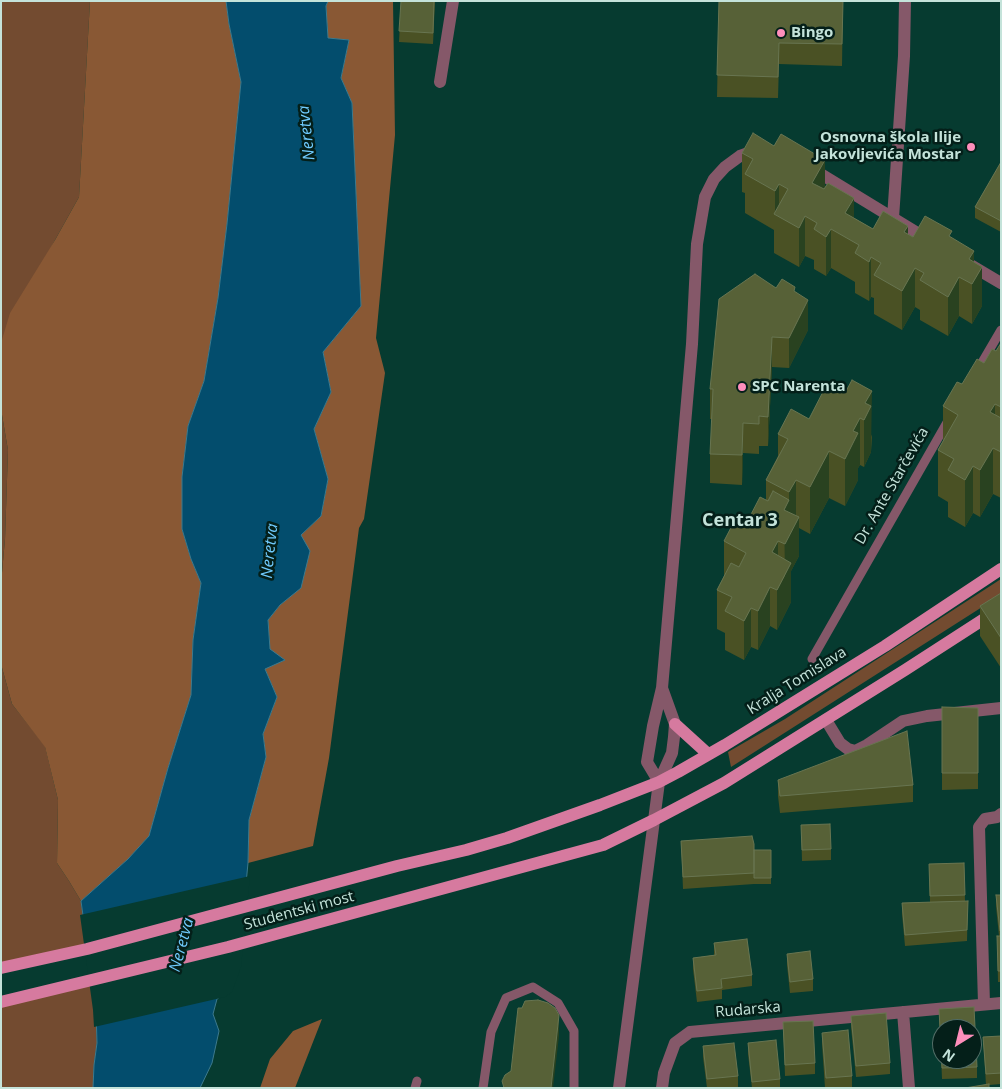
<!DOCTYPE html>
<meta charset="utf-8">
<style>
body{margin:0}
#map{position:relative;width:1002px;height:1089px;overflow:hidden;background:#063b30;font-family:"Open Sans",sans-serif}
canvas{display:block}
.frame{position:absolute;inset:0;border:2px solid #c4e3da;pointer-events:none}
.north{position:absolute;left:932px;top:1019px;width:50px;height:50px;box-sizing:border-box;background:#041f19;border:1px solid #516d66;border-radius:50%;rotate:216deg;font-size:14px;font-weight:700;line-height:20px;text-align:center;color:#c4e3da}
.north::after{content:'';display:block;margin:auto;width:18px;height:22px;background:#fe8ebb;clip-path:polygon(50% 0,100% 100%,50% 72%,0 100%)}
</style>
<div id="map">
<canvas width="1002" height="1089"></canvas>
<div class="frame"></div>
<div class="north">N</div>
</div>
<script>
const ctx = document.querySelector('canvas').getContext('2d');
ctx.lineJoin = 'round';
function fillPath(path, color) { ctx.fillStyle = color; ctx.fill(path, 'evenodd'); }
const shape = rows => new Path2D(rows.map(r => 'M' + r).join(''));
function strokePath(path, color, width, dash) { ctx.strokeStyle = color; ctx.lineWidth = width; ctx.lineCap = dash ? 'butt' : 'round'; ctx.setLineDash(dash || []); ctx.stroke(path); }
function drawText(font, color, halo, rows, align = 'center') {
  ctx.font = font + ' "Open Sans",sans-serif'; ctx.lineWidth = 5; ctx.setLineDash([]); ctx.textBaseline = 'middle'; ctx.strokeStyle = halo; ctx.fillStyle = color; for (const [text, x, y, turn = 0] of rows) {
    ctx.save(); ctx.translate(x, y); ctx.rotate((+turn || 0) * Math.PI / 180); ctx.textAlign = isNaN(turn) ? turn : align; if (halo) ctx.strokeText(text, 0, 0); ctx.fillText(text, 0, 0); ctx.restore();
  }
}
fillPath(shape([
 [1,1,90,1,79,197,55,240,1,343],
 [1,409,8,450,5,539,1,584],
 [1001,579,1001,595,731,767,728,752,785,719],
 [1,664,12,704,45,746,58,800,57,863,69,881,81,901,87,949,1,968],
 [92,980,96,1010,97,1043,94,1065,93,1088,1,1088,1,1002]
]), '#734b30');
fillPath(shape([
 [90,1,226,1,229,24,241,82,227,224,218,298,204,381,188,426,182,477,182,529,191,559,201,583,193,640,191,695,168,768,149,836,128,859,81,901,69,881,57,863,58,800,45,747,12,704,1,664,1,584,5,539,8,450,1,409,1,343,10,313,55,240,79,197],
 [328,1,393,1,395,135,376,338,385,373,364,519,359,528,329,758,313,846,248,863,249,820,266,757,263,734,277,697,265,669,270,649,268,620,280,605,301,587,301,535,321,516,328,479,314,429,331,392,323,352,361,306,352,103,341,78,349,40,328,38,326,6],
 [322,1019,295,1088,260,1088,270,1059,293,1031]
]), '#895834');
const water = shape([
 [226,1,328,1,326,6,328,38,349,40,341,78,352,103,361,306,323,352,331,392,314,429,328,479,321,516,301,535,310,551,301,588,280,605,268,620,270,649,285,660,265,669,277,697,263,734,266,757,249,820,248,863,238,967,230,990,217,999,213,1014,219,1031,212,1063,200,1088,93,1088,94,1065,97,1043,96,1010,81,901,128,859,149,836,168,768,191,695,193,640,201,583,191,559,182,529,182,477,188,426,204,381,218,298,227,224,241,82,229,24,226,1]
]);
fillPath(water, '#034d6d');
strokePath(water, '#3d7a8e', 1);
fillPath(shape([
 [250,876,241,967,232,992,225,997,94,1027,93,1010,80,915]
]), '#063b30');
strokePath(shape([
 [977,371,1001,330],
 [812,659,949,419],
 [415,1088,417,1081],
 [483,1088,491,1032,506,998,533,987,558,1003,574,1031,574,1088]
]), '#855869', 9);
strokePath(shape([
 [440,82,453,1],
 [811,168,929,240],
 [893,218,904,56,905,1],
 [967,263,1001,283],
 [826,720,840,743,848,749,855,751,867,745,903,721,927,716,1001,708],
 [659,782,647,762,653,726,662,688,692,344,697,244,705,197,714,179,725,167,740,156,754,151,758,151],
 [984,1004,979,827,985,819,997,817,1001,814],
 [903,1012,909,1088],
 [619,1088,659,782,672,753,674,737,675,724,662,688],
 [662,1088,664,1073,675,1043,690,1032,1001,1003]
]), '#855869', 12);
strokePath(shape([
 [675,724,708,754],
 [1,968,87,949,397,866,466,850,507,838,600,805,659,782,678,772,725,745,885,646,1001,569],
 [1,1002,228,947,603,845,654,820,724,783,905,670,1001,608]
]), '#d67a9f', 12);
fillPath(shape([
 [401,1,435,1,433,44,399,42],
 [719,1,843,1,842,66,779,64,778,98,717,97],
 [742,153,825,187,854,218,873,229,908,234,913,237,952,238,974,262,982,306,972,324,959,316,948,336,920,320,920,310,915,307,902,330,874,314,874,298,871,297,869,301,855,293,855,282,831,268,826,276,814,269,814,260,805,256,799,267,774,253,774,230,745,213,745,193,742,192],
 [1001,162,1001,232,975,218,975,207],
 [795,292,808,330,789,368,772,367,768,446,759,446,759,454,743,453,742,485,710,483,710,454,712,419,710,419,710,389],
 [1001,343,1001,498,993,494,980,517,973,513,965,527,948,517,948,502,938,496,938,450,943,441,943,406,962,384,996,351],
 [852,380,872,437,871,452,864,467,860,465,858,468,858,480,845,506,829,498,810,534,799,528,799,556,791,571,791,602,777,630,770,626,758,650,751,647,744,660,725,650,725,633,717,629,717,590,724,576,724,541,746,524,766,500,766,480,778,456,778,434,809,419,845,393],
 [1001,593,1001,668,980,636,980,606],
 [942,707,978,708,978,789,942,790],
 [778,780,913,785,913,802,780,813,778,796],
 [801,825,831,849,831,860,802,861],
 [681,841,754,850,771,850,771,884,754,884,683,889],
 [964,863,965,901,968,901,967,941,905,946,902,914,902,903,930,902,929,864],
 [996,895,1001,895,1001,982,998,982,997,936,999,936,996,906],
 [714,943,752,975,752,986,722,990,722,999,697,1002,693,969,693,958,714,955],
 [787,954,813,979,813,991,790,993,787,965],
 [939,1009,977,1067,977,1078,942,1079],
 [851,1016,890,1063,890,1074,856,1077,851,1027],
 [783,1022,815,1063,815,1074,785,1076],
 [822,1033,852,1076,852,1087,825,1088,822,1044],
 [1001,1036,1001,1084,989,1085,986,1085,983,1037],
 [748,1043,780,1079,780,1088,752,1088,748,1054],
 [703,1046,738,1076,738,1087,707,1088,703,1057]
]), '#4a5124');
fillPath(shape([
 [825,160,825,199,812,183],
 [779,184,779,217,775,214,775,191],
 [854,198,854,237,845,213],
 [805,216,805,256,799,267,799,228],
 [908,226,908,265,904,232],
 [831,229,831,268,826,276,826,237],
 [974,251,974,280,982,267,982,306,972,324,972,284,969,259],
 [871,257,871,297,869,301,869,262],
 [915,268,915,307,902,330,902,291],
 [959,277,959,316,948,336,948,297],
 [808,300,808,330,789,368,789,338],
 [772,337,772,367,768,446,768,417],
 [872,391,871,452,864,467,864,420,865,403],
 [995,404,995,448,993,448,993,494,980,517,980,470,990,412],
 [860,418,860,465,858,468,858,480,845,506,845,459,853,431],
 [743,423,743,453,742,485,742,455],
 [829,451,829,498,810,534,810,487],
 [973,466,973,513,965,527,965,480],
 [796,480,796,523,799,517,799,556,791,571,791,602,777,630,777,590,785,576,784,510,789,500,789,535,789,492],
 [778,541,778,580,772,552],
 [770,587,770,626,758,650,758,611],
 [751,608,751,647,744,660,744,621],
 [559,1015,559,1036,553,1088,551,1088]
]), '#294220');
const building = shape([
 [401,1,434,1,433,33,399,31,401,1],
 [719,1,843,1,842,44,779,43,778,77,717,75,719,1],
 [753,133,774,146,781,134,825,160,812,183,824,189,828,183,854,198,845,213,873,229,883,211,908,226,904,232,913,237,925,216,952,231,949,236,974,251,969,259,982,267,972,284,959,277,948,297,920,280,924,273,915,268,902,291,874,275,881,263,871,257,869,262,855,253,859,245,831,229,826,237,814,229,817,223,805,216,799,228,774,214,788,189,779,184,775,191,745,174,753,159,742,153,753,133],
 [1001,162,1001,221,975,207,1001,162],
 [755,274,776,288,782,279,795,287,794,291,808,300,789,338,772,337,768,417,759,416,759,424,743,423,742,455,710,454,713,389,710,389,719,299,755,274],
 [1001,343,1001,407,995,404,990,412,1001,418,1001,452,993,448,980,470,973,466,965,480,948,470,954,459,938,450,958,415,943,406,957,382,962,384,977,359,984,363,992,349,996,351,1001,343],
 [852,380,872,391,865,403,871,406,864,420,860,418,853,431,858,433,845,459,829,451,810,487,796,480,789,492,766,480,788,439,778,434,791,409,809,419,827,384,845,393,852,380],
 [773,491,789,500,784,510,799,517,785,544,778,541,772,552,791,563,777,590,770,587,758,611,751,608,744,621,725,611,732,597,717,590,731,563,739,567,746,553,724,541,736,518,746,524,760,497,768,501,773,491],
 [1001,593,1001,638,980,606,1001,593],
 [942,707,978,708,978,773,942,773,942,707],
 [907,731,913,785,780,796,778,780,907,731],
 [830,824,831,849,802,850,801,825,830,824],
 [752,836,754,844,754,873,683,877,681,841,752,836],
 [754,850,771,850,771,878,754,878,754,850],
 [964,863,965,895,930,896,929,864,964,863],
 [996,895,1001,895,1001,931,1000,931,996,895],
 [968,901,967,930,905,935,902,903,968,901],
 [997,936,1001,936,1001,971,998,971,997,936],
 [747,939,752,975,721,979,722,988,697,991,693,958,716,955,714,943,747,939],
 [810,951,813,979,790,982,787,954,810,951],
 [538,1000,548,1003,555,1008,559,1015,551,1088,504,1088,502,1081,505,1075,511,1071,518,1008,522,1008,525,1001,538,1000],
 [974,1007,977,1067,942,1068,939,1009,974,1007],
 [942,1029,972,1029,972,1059,942,1059,942,1029],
 [886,1013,890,1063,856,1066,851,1016,886,1013],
 [813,1021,815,1063,785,1065,783,1022,813,1021],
 [848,1030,852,1076,826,1078,822,1033,848,1030],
 [1001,1036,1001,1073,986,1074,983,1037,1001,1036],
 [776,1040,780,1079,752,1082,748,1043,776,1040],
 [734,1043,738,1076,707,1079,703,1046,734,1043],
 [989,1084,989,1088,965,1088,989,1084]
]);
fillPath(building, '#576137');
strokePath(building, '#687551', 1);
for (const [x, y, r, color] of [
 [781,33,5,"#fe8ebb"],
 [971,147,5,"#fe8ebb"],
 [742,387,5,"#fe8ebb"]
]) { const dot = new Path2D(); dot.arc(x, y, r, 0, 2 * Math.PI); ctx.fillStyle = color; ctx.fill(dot); strokePath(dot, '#041f19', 2); }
drawText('bold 15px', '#c4e3da', '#041f19', [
 ["Bingo",791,33],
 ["Osnovna škola Ilije",961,138,"right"],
 ["Jakovljevića Mostar",961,155,"right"],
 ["SPC Narenta",752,387]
], 'left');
drawText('15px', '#c4e3da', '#041f19', [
 ["Dr. Ante Starčevića",892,486,-60],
 ["Kralja Tomislava",797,681,-32],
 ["Studentski most",299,911,-15],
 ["Rudarska",748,1010,-5]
]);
drawText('italic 16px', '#70cbfe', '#041f19', [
 ["Neretva",307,133,-96],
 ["Neretva",270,551,-84],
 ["Neretva",182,945,-75]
]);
drawText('bold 18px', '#c4e3da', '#041f19', [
 ["Centar 3",740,521]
]);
</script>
